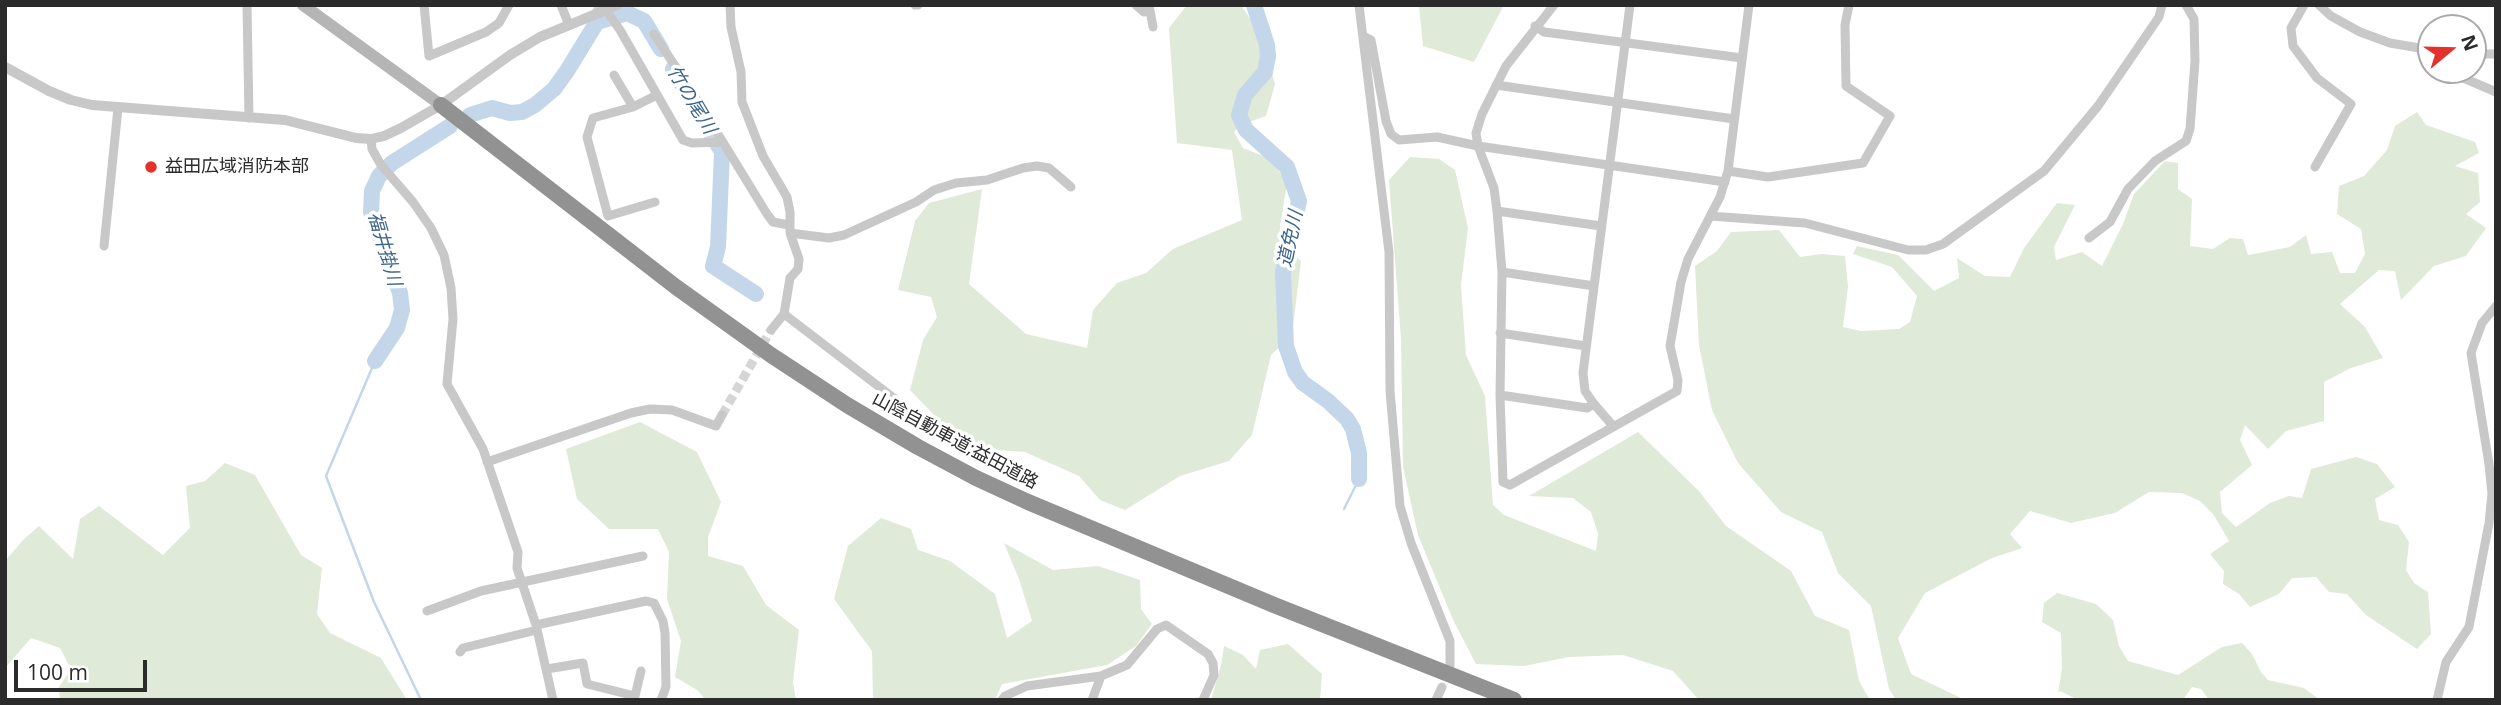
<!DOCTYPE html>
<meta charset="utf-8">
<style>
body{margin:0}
#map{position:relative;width:2501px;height:705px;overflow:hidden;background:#fff;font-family:"Open Sans",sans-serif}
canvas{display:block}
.frame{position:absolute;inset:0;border:7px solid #2b2b2b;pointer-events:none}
.north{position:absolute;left:2417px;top:14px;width:70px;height:70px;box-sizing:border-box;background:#fff;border:2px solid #aaa;border-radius:50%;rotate:71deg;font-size:19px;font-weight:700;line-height:28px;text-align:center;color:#2b2b2b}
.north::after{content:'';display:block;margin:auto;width:24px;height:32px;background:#e4312c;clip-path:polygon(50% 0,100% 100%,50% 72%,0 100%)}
.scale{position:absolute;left:14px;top:660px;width:133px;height:32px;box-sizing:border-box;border:4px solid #2b2b2b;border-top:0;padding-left:9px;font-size:21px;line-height:24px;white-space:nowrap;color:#2b2b2b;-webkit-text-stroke:5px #fff;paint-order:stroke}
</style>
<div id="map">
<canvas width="2501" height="705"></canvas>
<div class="frame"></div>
<div class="north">N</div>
<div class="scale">100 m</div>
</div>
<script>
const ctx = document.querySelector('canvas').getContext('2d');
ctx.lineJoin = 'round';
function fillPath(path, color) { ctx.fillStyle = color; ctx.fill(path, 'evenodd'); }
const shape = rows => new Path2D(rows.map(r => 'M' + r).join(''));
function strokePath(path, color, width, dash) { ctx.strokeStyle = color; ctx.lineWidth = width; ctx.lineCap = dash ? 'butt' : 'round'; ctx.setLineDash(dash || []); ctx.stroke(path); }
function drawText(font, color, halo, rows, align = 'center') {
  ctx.font = font + ' "Open Sans","Noto Sans JP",sans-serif'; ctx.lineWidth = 7; ctx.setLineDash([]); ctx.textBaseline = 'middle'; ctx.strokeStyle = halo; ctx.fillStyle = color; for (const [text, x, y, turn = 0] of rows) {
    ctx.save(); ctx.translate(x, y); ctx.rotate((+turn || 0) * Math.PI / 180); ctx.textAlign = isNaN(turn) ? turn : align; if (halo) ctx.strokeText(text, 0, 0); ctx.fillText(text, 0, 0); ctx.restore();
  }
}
fillPath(shape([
 [1187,5,1241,5,1261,36,1275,84,1266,116,1240,125,1234,132,1243,148,1271,159,1287,183,1280,227,1281,244,1301,261,1292,335,1271,355,1252,435,1229,461,1180,476,1125,510,1100,500,1079,476,1025,452,957,447,934,415,910,390,923,340,937,317,931,297,898,290,915,221,929,203,982,189,969,284,1026,334,1087,348,1093,310,1117,283,1146,273,1173,249,1242,220,1232,150,1177,143,1169,28],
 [1419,5,1504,5,1474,62,1423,46],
 [2417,112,2426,125,2475,142,2479,153,2455,166,2478,173,2480,202,2466,214,2486,228,2466,256,2434,266,2401,300,2395,271,2379,270,2340,304,2365,327,2383,358,2351,368,2324,382,2324,421,2286,431,2268,449,2245,425,2240,440,2252,465,2220,492,2222,513,2236,527,2270,503,2289,496,2302,498,2311,469,2356,457,2377,464,2395,487,2375,499,2379,520,2398,525,2409,542,2406,570,2414,583,2428,592,2431,634,2417,649,2366,615,2347,594,2329,592,2316,577,2292,578,2279,594,2250,607,2239,594,2223,584,2224,571,2210,554,2229,541,2213,514,2200,501,2182,493,2149,492,2115,513,2071,523,2030,511,2010,534,2022,548,1992,558,1925,593,1898,638,1911,674,1965,700,1896,700,1889,689,1871,606,1838,573,1822,532,1781,512,1738,463,1712,410,1699,345,1695,266,1717,251,1731,232,1779,230,1800,257,1822,254,1845,256,1848,287,1843,327,1861,331,1899,329,1910,322,1917,296,1892,267,1853,254,1857,246,1898,255,1934,291,1959,278,1957,258,1985,276,2010,277,2024,248,2057,203,2075,205,2054,247,2056,260,2082,252,2102,266,2123,224,2134,194,2165,161,2178,163,2178,189,2192,199,2190,246,2213,249,2230,238,2243,239,2248,255,2290,247,2306,235,2311,254,2332,252,2340,273,2355,273,2365,254,2361,229,2337,214,2339,186,2364,176,2387,150,2395,126],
 [1410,157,1439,159,1455,170,1468,228,1461,285,1466,355,1485,396,1493,505,1504,515,1596,551,1598,534,1591,512,1573,498,1529,496,1638,432,1699,491,1726,526,1791,571,1815,616,1849,630,1859,681,1870,700,1699,700,1673,671,1623,655,1569,657,1524,666,1476,664,1454,622,1418,535,1403,467,1401,339,1389,180],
 [640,422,697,452,721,502,708,537,708,556,743,566,766,605,799,630,793,682,796,700,706,700,697,690,675,677,681,641,667,599,669,552,658,529,609,529,577,499,566,449],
 [225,463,255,475,301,555,322,568,317,614,330,633,381,658,407,700,60,700,59,687,71,669,60,648,31,638,5,668,5,561,24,539,39,526,73,559,80,519,99,506,163,555,190,528,186,486,205,481],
 [881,518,911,529,918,550,950,561,995,594,1007,638,1032,621,1019,579,1004,543,1053,570,1098,566,1140,580,1141,609,1152,624,1136,646,1107,665,1002,684,995,700,873,700,872,651,834,599,848,546],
 [2057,593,2096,604,2113,620,2119,646,2128,661,2178,675,2222,647,2242,643,2252,654,2261,672,2268,680,2304,688,2320,700,2209,700,2201,689,2192,687,2183,700,2078,700,2060,691,2058,693,2062,668,2061,633,2042,622,2044,603],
 [1288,644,1322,674,1320,700,1211,700,1221,665,1224,646,1243,655,1256,669,1260,650]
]), '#e0ead8');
strokePath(shape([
 [375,361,326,476,374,602,421,700],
 [1344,509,1359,479]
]), '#c4d7ea', 2.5);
strokePath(shape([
 [1254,5,1267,45,1268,56,1265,72,1245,95,1239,115,1246,130,1287,167,1299,201,1283,272,1286,346,1295,372,1303,383,1328,401,1347,419,1353,429,1359,453,1359,479],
 [597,22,627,13,644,21,661,49],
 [673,69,722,152,718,247,713,266,756,294],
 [470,115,492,108,510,113,522,112,535,105,554,89,567,71,597,22,603,5],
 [375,361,397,328,402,310,400,293,371,212,372,191,379,176,392,163,450,126]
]), '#c4d7ea', 16);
strokePath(shape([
 [722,415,771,330]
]), '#d5d5d5', 9, [9, 4.5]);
strokePath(shape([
 [247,5,249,118],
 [424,5,429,56,486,32,499,23,509,5],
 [561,5,569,25],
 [618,5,606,10,620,30,683,140,692,143,723,142],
 [730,5,731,27,741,72,742,102,763,156,787,197,790,212,790,233,799,259,798,269,790,278,784,314,895,399],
 [915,5,918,5],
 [1136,5,1144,12,1150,11],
 [1149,5,1153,27],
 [1359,5,1389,252,1390,391,1400,506,1411,543,1450,641,1450,666],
 [1554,5,1506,66,1482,114,1476,133,1478,146,1494,188,1497,211,1502,272,1500,395,1503,482,1510,485,1677,391,1678,380,1670,346,1681,282,1688,259,1720,197,1728,171,1749,5],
 [2304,5,2291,28,2293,46,2317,78,2351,104,2315,167],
 [2319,5,2331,16,2360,32,2390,43,2431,50],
 [1535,26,1544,32,1742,58],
 [654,34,694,95,767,214,773,222,789,225],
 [1363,36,1371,40,1386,121,1391,134,1399,140,1437,137,1478,146,1725,182],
 [2473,54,2496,54],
 [2445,70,2496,92],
 [614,75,633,107],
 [1496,85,1734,119],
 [371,139,372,149,381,165,413,202,431,228,444,255,451,288,453,319,447,384,483,449,518,552,517,568,536,625,553,700],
 [1728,171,1768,177,1863,163,1890,116,1846,86,1845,25,1849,5],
 [655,202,608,216,587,137,593,118,633,107,657,95],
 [1497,211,1601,226],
 [1710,216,1805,223,1908,250,1926,250,1943,244,2044,171,2098,106,2159,17,2162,5],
 [790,233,829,238,844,235,916,202,934,190,956,183,987,180,1023,168,1037,166,1049,168,1071,187],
 [2089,238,2110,222,2128,189,2155,161,2186,141,2190,129,2195,61,2194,19,2186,5],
 [104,246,118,108],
 [1502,272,1594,286],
 [771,330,784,314],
 [1500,333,1586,346],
 [1500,395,1587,408,1594,404],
 [1613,426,1594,404,1585,391,1583,373,1630,5],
 [487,462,631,413,650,409,672,410,716,426,722,415],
 [427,611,481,591,643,556],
 [536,625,646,601,654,603,663,621,665,633,666,687,661,700],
 [460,652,463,648,537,630],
 [547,669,583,663,587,684,635,696,641,671],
 [1002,700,1005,696,1027,686,1101,676,1127,665,1157,629,1166,625,1208,654,1213,663,1214,675,1203,700],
 [1092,700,1101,676],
 [1436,700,1442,687],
 [2437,700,2446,662,2469,627,2489,523,2492,494,2489,464,2471,353,2482,323,2496,306]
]), '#c8c8c8', 9);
strokePath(shape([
 [5,67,49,91,71,100,92,105,285,120,356,138,371,139,384,136,401,128,441,105,510,55,540,37,606,10]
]), '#c8c8c8', 10);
strokePath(shape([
 [303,5,441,105]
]), '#b5b5b5', 12);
strokePath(shape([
 [441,105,676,287,771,355,847,405,918,447,976,478,1028,502,1274,605,1514,700]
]), '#929292', 16);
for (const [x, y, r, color] of [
 [151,167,7,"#e4312c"]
]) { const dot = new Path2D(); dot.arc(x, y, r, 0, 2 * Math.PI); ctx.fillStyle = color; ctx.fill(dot); strokePath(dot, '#fff', 2.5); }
drawText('18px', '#2b2b2b', '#fff', [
 ["益田広域消防本部",165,167]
], 'left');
drawText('18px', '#2b2b2b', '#fff', [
 ["山陰自動車道;益田道路",955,441,28]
]);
drawText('italic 19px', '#3b648c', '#fff', [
 ["竹の尾川",691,100,59],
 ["道免川",1291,239,-78],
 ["福井掛川",384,249,74]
]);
</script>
